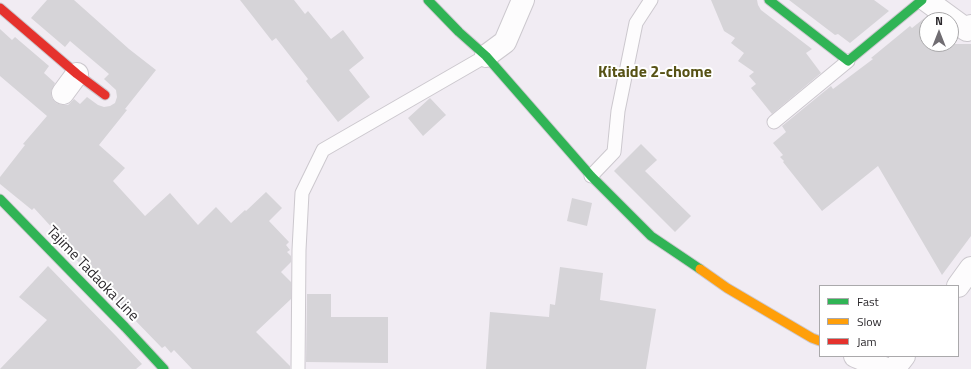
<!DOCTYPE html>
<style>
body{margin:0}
#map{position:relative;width:971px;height:369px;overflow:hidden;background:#f1ecf3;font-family:"Titillium Web",sans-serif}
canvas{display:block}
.legend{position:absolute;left:819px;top:285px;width:140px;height:72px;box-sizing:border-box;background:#fff;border:1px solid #aaa9ab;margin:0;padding:5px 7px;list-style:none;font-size:12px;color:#2b282c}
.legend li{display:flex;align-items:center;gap:8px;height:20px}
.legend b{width:20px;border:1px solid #aaa9ab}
.north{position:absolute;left:919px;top:12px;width:40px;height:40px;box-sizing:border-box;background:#fff;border:1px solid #aaa9ab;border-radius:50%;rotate:0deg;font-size:11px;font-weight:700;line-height:16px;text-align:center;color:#2b282c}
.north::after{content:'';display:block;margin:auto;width:14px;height:18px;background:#706d72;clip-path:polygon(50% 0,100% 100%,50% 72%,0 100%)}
</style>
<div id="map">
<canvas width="971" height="369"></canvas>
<ul class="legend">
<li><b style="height:5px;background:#30b455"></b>Fast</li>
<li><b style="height:5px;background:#ff9f0a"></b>Slow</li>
<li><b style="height:5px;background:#e5322d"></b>Jam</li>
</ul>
<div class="north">N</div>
</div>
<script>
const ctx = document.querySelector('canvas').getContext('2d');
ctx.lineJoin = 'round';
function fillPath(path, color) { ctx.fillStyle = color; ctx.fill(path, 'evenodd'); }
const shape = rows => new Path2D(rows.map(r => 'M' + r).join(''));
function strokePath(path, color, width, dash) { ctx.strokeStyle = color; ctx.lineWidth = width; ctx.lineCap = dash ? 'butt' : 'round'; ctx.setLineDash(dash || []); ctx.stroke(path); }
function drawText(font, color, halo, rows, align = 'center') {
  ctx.font = font + ' "Titillium Web",sans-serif'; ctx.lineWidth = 4; ctx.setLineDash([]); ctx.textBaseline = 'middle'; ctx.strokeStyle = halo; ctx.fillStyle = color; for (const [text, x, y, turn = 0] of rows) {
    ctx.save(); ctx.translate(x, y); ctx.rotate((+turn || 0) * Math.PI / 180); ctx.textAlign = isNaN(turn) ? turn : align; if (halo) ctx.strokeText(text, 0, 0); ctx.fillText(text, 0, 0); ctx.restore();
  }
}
fillPath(shape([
 [47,0,74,0,129,49,156,70,125,109,127,110,99,145,125,168,113,181,145,216,170,193,198,225,216,207,231,223,245,210,246,211,266,192,282,208,269,221,289,242,286,245,290,250,287,252,291,256,291,262,281,272,291,282,291,299,256,332,290,366,290,369,192,369,174,350,171,353,165,346,162,348,64,247,67,244,34,208,32,210,0,184,0,177,25,145,23,144,47,116,0,76,0,29,12,40,15,37,49,66,44,73,55,83,51,92,52,98,56,103,61,105,68,105,74,99,80,104,87,97,98,105,104,107,110,106,115,103,117,97,116,90,104,79,109,74,70,41,65,47,31,18],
 [240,0,294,0,305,14,308,11,331,39,343,30,364,58,349,70,370,97,338,122,306,81,308,79,276,38,272,41],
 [711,0,757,0,758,5,761,10,812,49,806,53,821,73,772,114,751,88,756,84,749,76,754,72,738,61,744,53,731,43,735,38,724,31],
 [789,0,874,0,889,11,850,43,838,34,835,35],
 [927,16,932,20,927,20,927,44,971,44,971,236,942,275,878,166,822,211,783,162,784,161,780,157,783,155,773,143,786,132,782,126,831,86,833,89,873,59,871,58,910,26,912,28],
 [430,98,446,115,423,136,408,118],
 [641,144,657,160,645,171,691,216,675,232,614,171],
 [572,198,592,203,587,226,567,221],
 [48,266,116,336,142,364,136,369,0,369,47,320,19,297],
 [560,267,603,273,600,300,656,309,646,369,486,369,490,312,549,317,550,304,555,305],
 [307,294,331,294,331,317,388,317,388,363,306,362]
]), '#d6d4d8');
const lane = shape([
 [774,122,848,61],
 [591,176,614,152,618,111,636,23,651,0],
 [298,369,299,250,302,193,323,150,486,56]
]);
const street = shape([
 [926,0,967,30,971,26],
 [486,56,505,42,523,0],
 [63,93,77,74],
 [958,286,971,268],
 [855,356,886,369],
 [894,369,904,356]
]);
const fast = shape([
 [428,0,459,32,486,56,591,176,651,236,700,269],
 [769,0,848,61,922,0],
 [0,199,125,327,164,369]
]);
const slow = shape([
 [700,269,727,288,812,338,820,341]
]);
const jam = shape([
 [0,8,77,74,105,95]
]);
strokePath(lane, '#ccc8ce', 15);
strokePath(street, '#ccc8ce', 24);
strokePath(fast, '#ccc8ce', 11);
strokePath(slow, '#ccc8ce', 11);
strokePath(jam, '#ccc8ce', 11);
strokePath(lane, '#fdfcfd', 13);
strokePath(street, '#fdfcfd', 22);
strokePath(fast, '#30b455', 9);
strokePath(slow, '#ff9f0a', 9);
strokePath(jam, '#e5322d', 9);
drawText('15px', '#2b282c', '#fff', [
 ["Tajime Tadaoka Line",92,274,46]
]);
drawText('bold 16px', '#575215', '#fff', [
 ["Kitaide 2-chome",655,73]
]);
</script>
